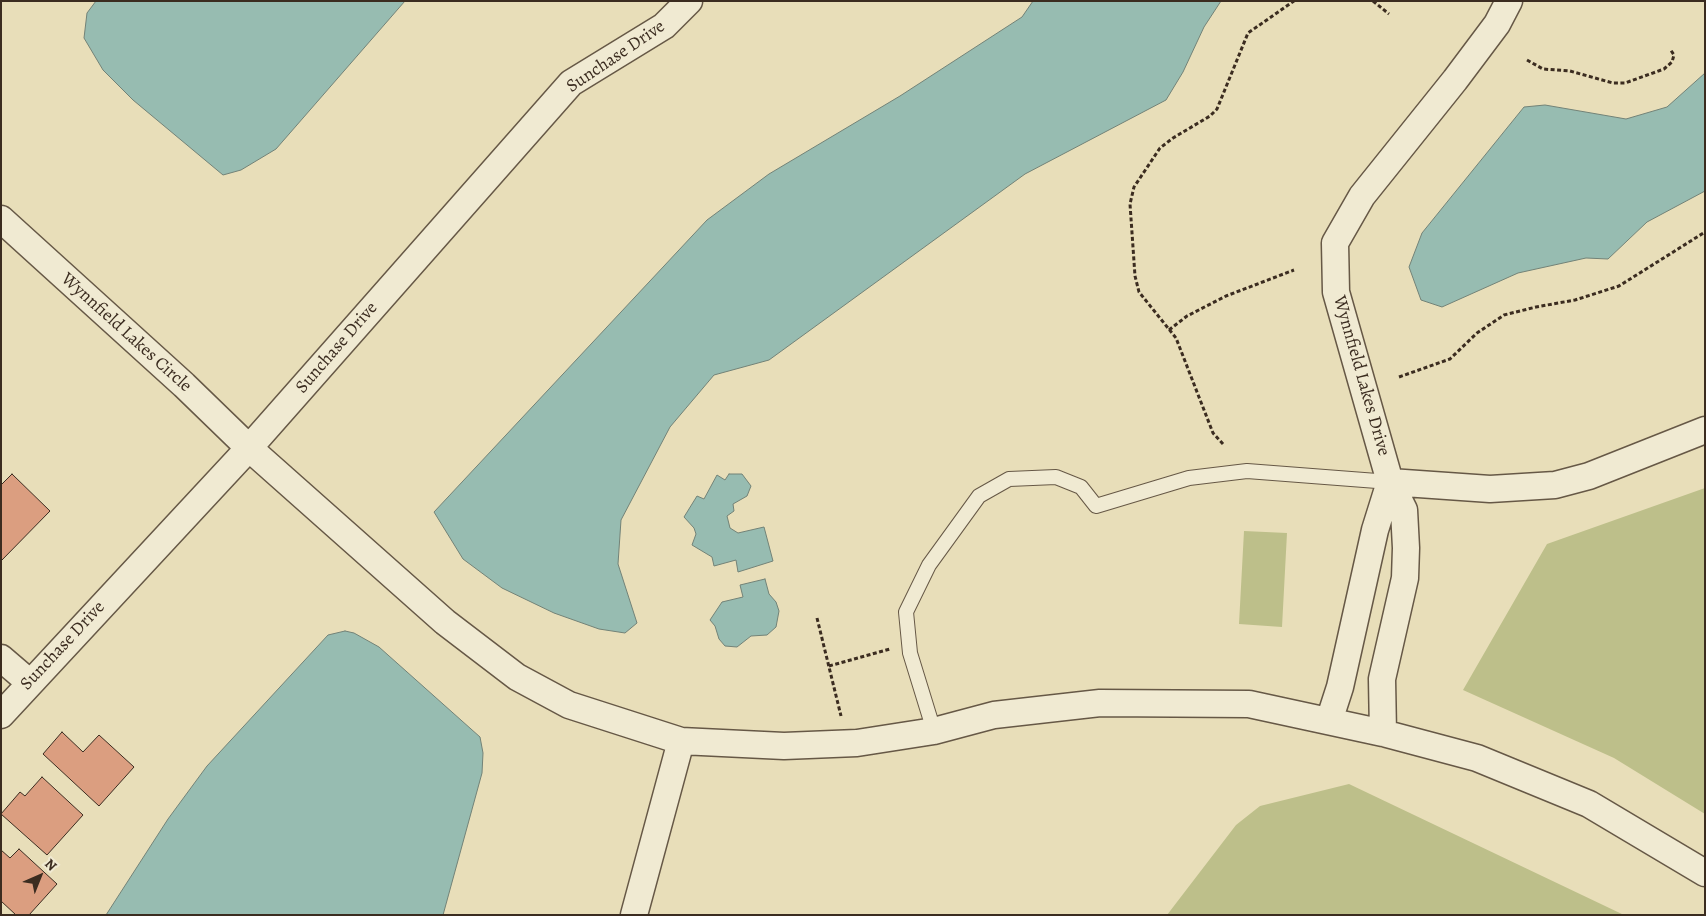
<!DOCTYPE html>
<style>
body{margin:0}
#map{position:relative;width:1706px;height:916px;overflow:hidden;background:#e8deb9;font-family:Alegreya,serif}
canvas{display:block}
.frame{position:absolute;inset:0;border:2px solid #3b2c20;pointer-events:none}
.north{position:absolute;left:15px;top:851px;width:50px;height:50px;-webkit-text-stroke:4px #f0ead2;paint-order:stroke;rotate:44deg;font-size:14px;font-weight:700;line-height:20px;text-align:center;color:#3b2c20}
.north::after{content:'';display:block;margin:auto;width:18px;height:22px;background:#3b2c20;clip-path:polygon(50% 0,100% 100%,50% 72%,0 100%)}
</style>
<div id="map">
<canvas width="1706" height="916"></canvas>
<div class="frame"></div>
<div class="north">N</div>
</div>
<script>
const ctx = document.querySelector('canvas').getContext('2d');
ctx.lineJoin = 'round';
function fillPath(path, color) { ctx.fillStyle = color; ctx.fill(path, 'evenodd'); }
const shape = rows => new Path2D(rows.map(r => 'M' + r).join(''));
function strokePath(path, color, width, dash) { ctx.strokeStyle = color; ctx.lineWidth = width; ctx.lineCap = dash ? 'butt' : 'round'; ctx.setLineDash(dash || []); ctx.stroke(path); }
function drawText(font, color, halo, rows, align = 'center') {
  ctx.font = font + ' Alegreya,serif'; ctx.lineWidth = 4; ctx.setLineDash([]); ctx.textBaseline = 'middle'; ctx.strokeStyle = halo; ctx.fillStyle = color; for (const [text, x, y, turn = 0] of rows) {
    ctx.save(); ctx.translate(x, y); ctx.rotate((+turn || 0) * Math.PI / 180); ctx.textAlign = isNaN(turn) ? turn : align; if (halo) ctx.strokeText(text, 0, 0); ctx.fillText(text, 0, 0); ctx.restore();
  }
}
fillPath(shape([
 [1705,488,1705,814,1614,758,1463,690,1547,544],
 [1244,531,1287,533,1282,627,1239,624],
 [1349,784,1624,915,1167,915,1236,825,1260,806]
]), '#bdbf8a');
const water = shape([
 [96,1,405,1,276,149,241,170,223,175,133,100,103,70,84,38,87,13,96,1],
 [1033,1,1221,1,1204,27,1183,72,1166,100,1025,174,769,360,714,375,670,427,621,520,618,564,637,623,625,633,599,629,554,613,502,588,463,559,434,512,707,220,769,174,900,96,1022,17,1033,1],
 [1705,73,1705,191,1647,222,1608,259,1586,258,1518,273,1442,307,1421,300,1409,267,1422,233,1524,107,1545,105,1626,119,1667,107,1705,73],
 [729,474,742,474,751,486,747,496,733,504,734,511,727,516,730,528,738,533,764,527,773,561,738,572,736,560,714,566,712,557,692,545,696,534,694,528,684,517,697,496,704,499,717,475,725,480,729,474],
 [765,579,769,594,776,602,779,611,776,627,767,635,751,636,737,647,725,646,719,639,715,626,710,620,722,602,743,597,740,585,765,579],
 [345,631,354,633,379,647,480,737,483,753,482,773,443,915,106,915,168,819,207,766,328,635,345,631]
]);
fillPath(water, '#97bcb1');
strokePath(water, '#728277', 1);
const building = shape([
 [12,474,50,511,1,561,1,485,12,474],
 [62,732,83,752,99,735,134,767,99,806,43,754,62,732],
 [42,777,83,815,47,855,1,814,20,792,25,796,42,777],
 [19,849,57,884,29,915,16,915,1,901,1,850,10,858,19,849]
]);
fillPath(building, '#db9e80');
strokePath(building, '#3b2c20', 1);
const lane = shape([
 [934,731,910,653,906,612,929,565,979,496,1009,479,1056,477,1081,487,1096,506,1189,478,1247,471,1390,482]
]);
const street = shape([
 [1509,1,1497,24,1455,80,1362,196,1335,243,1336,292,1390,482,1490,489,1555,485,1589,476,1705,430],
 [1,219,184,385,249,448,445,622,517,677,569,705,681,741,784,746,857,743,934,731,994,715,1100,703,1249,704,1383,733,1477,758,1589,804,1705,873],
 [1,658,29,682],
 [1,715,249,448,571,83,664,26,689,1],
 [1329,721,1340,687,1375,530,1390,482,1404,510,1406,548,1405,578,1382,679,1383,733],
 [634,915,681,741]
]);
strokePath(lane, '#665846', 16);
strokePath(street, '#665846', 29);
strokePath(shape([
 [1373,1,1389,14],
 [1527,60,1543,69,1570,71,1613,83,1625,83,1664,69,1672,62,1674,55,1670,49],
 [1169,330,1187,316,1226,296,1294,270],
 [1399,377,1450,359,1477,333,1504,315,1536,307,1575,300,1619,286,1705,232],
 [1223,444,1213,433,1176,338,1139,292,1135,276,1130,204,1134,187,1160,148,1173,138,1210,116,1217,109,1248,33,1294,1],
 [817,618,841,716],
 [829,666,890,649]
]), '#3b2c20', 3, [4, 2.5]);
strokePath(lane, '#f0ead2', 14);
strokePath(street, '#f0ead2', 26);
drawText('18px', '#3b2c20', '#f0ead2', [
 ["Sunchase Drive",616,57,-34],
 ["Wynnfield Lakes Circle",126,333,42],
 ["Sunchase Drive",337,348,-49],
 ["Wynnfield Lakes Drive",1361,376,74],
 ["Sunchase Drive",63,646,-47]
]);
</script>
